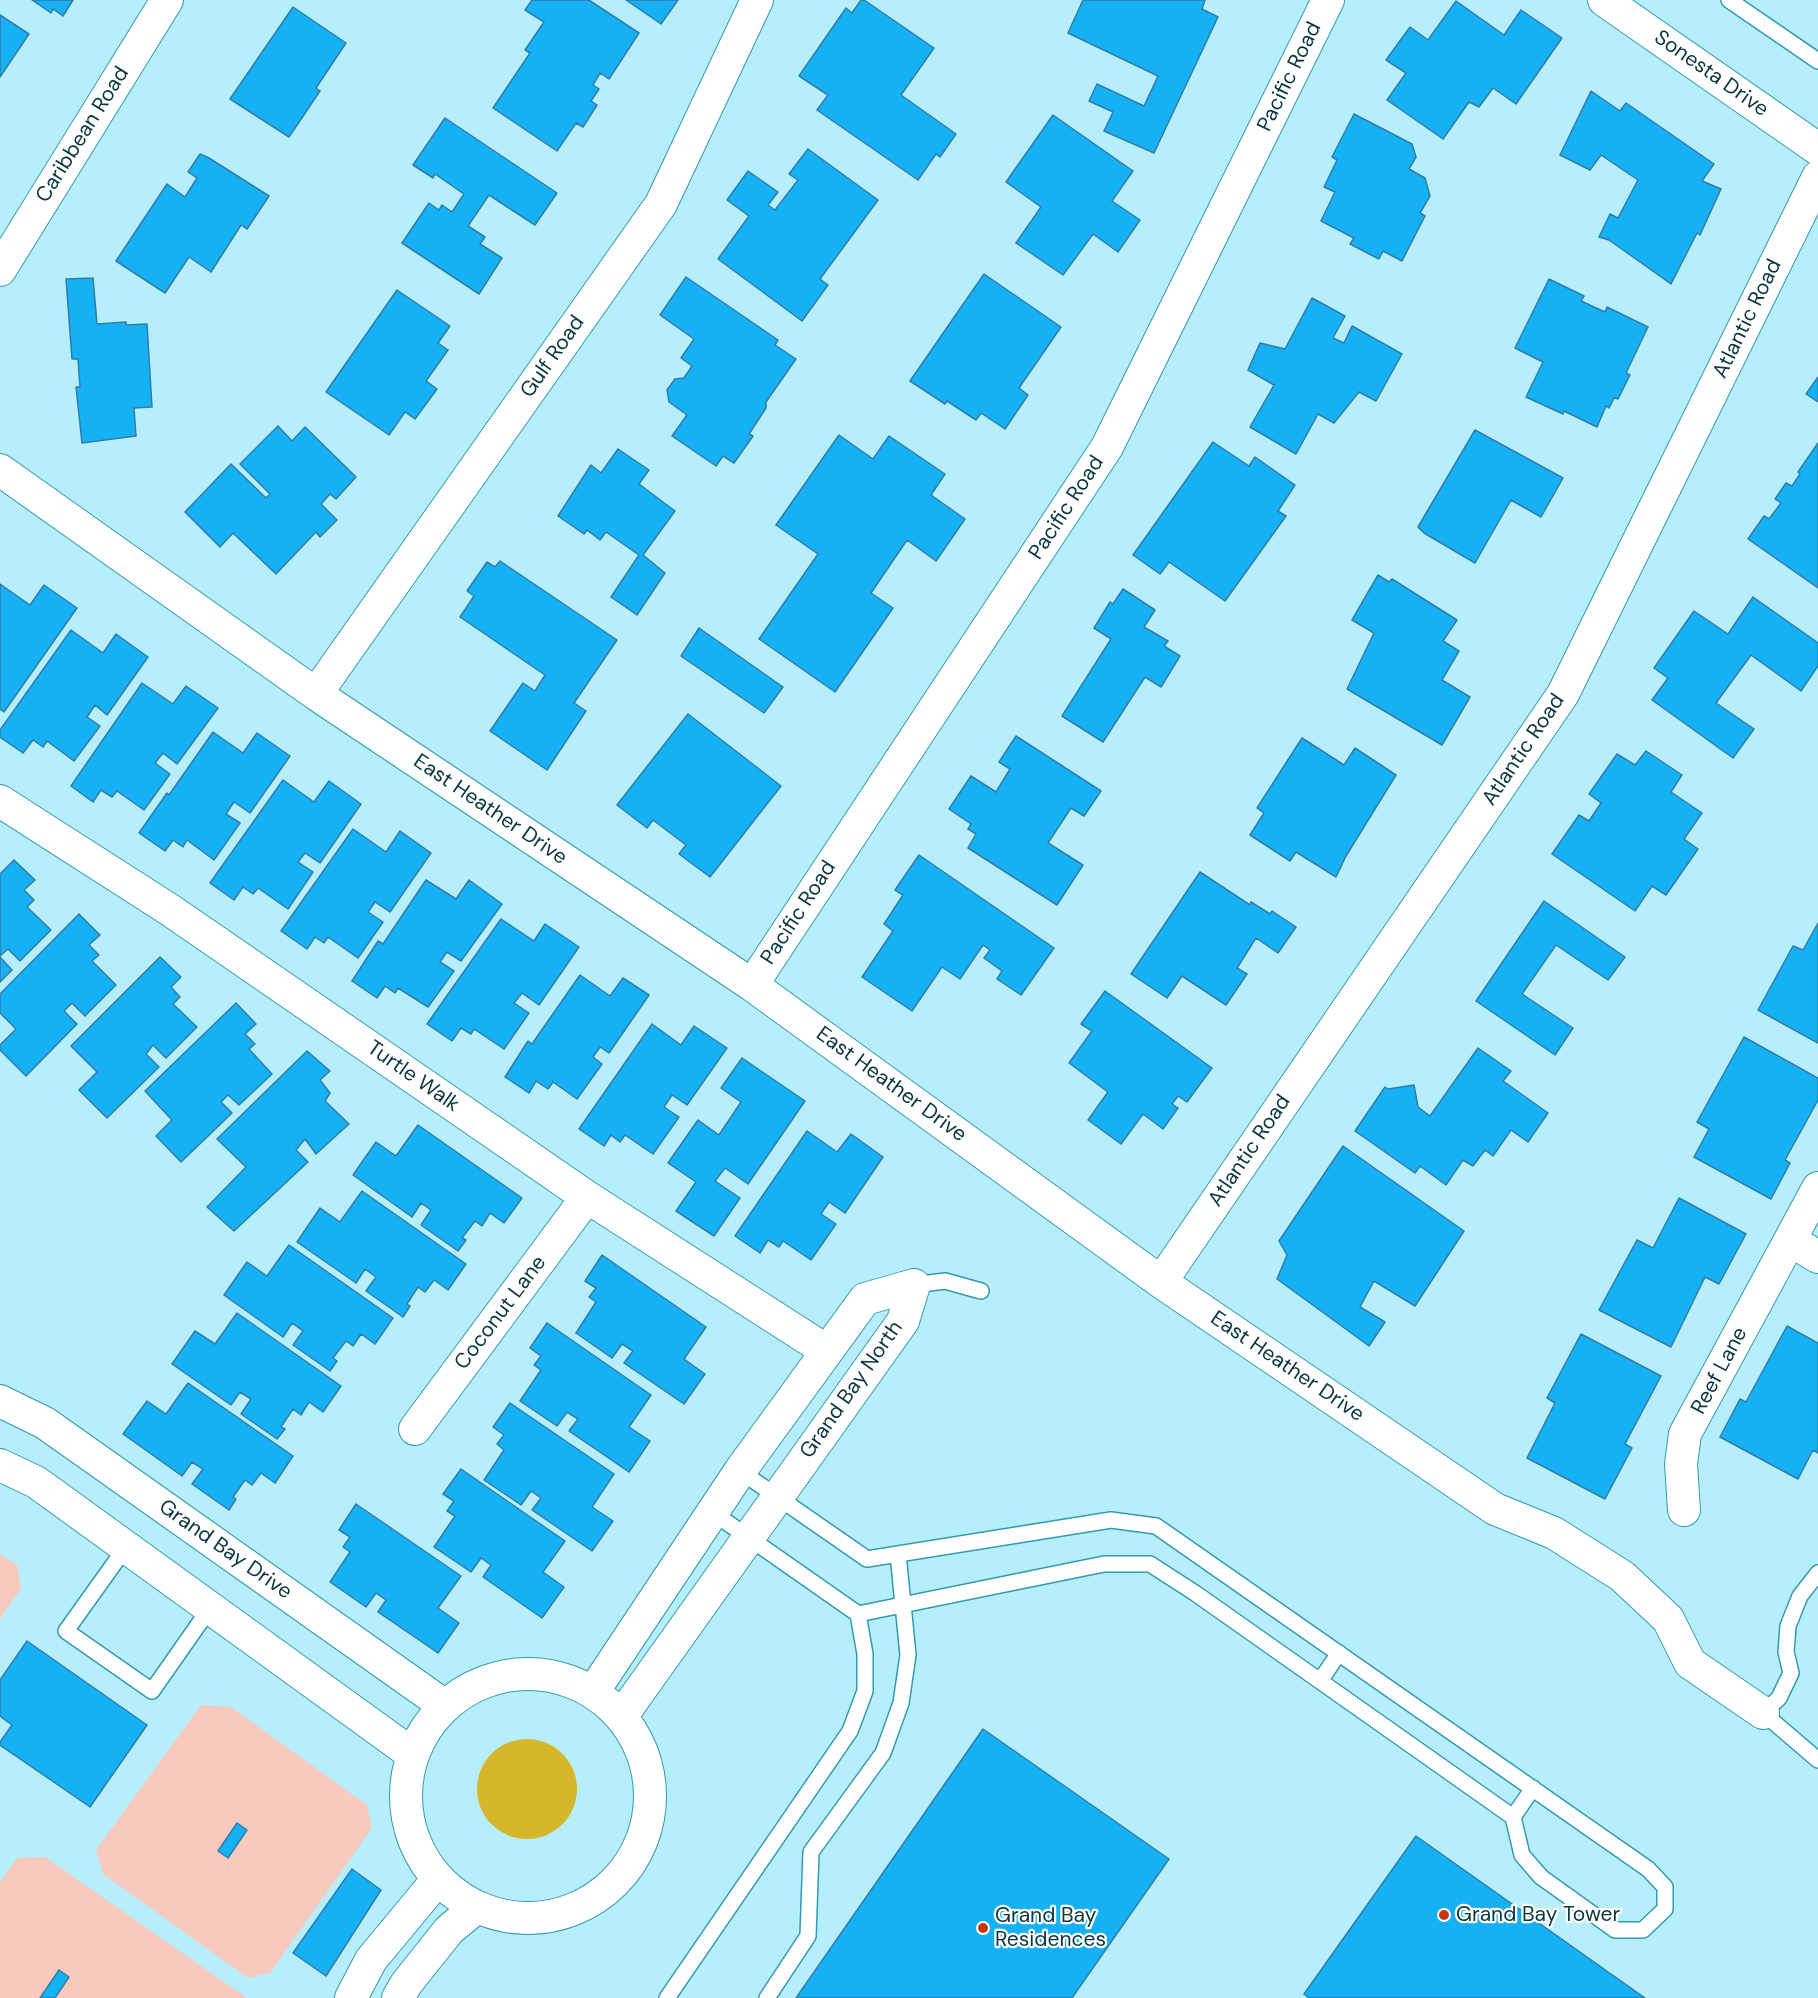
<!DOCTYPE html>
<style>
body{margin:0}
canvas{display:block;background:#b7eefc}
</style>
<canvas width="1818" height="1998"></canvas>
<script>
const ctx = document.querySelector('canvas').getContext('2d');
ctx.lineJoin = 'round';
function fillPath(path, color) { ctx.fillStyle = color; ctx.fill(path, 'evenodd'); }
const shape = rows => new Path2D(rows.map(r => 'M' + r).join(''));
function strokePath(path, color, width, dash) { ctx.strokeStyle = color; ctx.lineWidth = width; ctx.lineCap = dash ? 'butt' : 'round'; ctx.setLineDash(dash || []); ctx.stroke(path); }
function drawText(font, color, halo, rows, align = 'center') {
  ctx.font = font + ' "DM Sans",sans-serif'; ctx.lineWidth = 4.5; ctx.setLineDash([]); ctx.textBaseline = 'middle'; ctx.strokeStyle = halo; ctx.fillStyle = color; for (const [text, x, y, turn = 0] of rows) {
    ctx.save(); ctx.translate(x, y); ctx.rotate((+turn || 0) * Math.PI / 180); ctx.textAlign = isNaN(turn) ? turn : align; if (halo) ctx.strokeText(text, 0, 0); ctx.fillText(text, 0, 0); ctx.restore();
  }
}
fillPath(shape([
 [0,1554,17,1565,21,1589,0,1619],
 [201,1705,231,1707,367,1805,372,1828,270,1973,248,1978,103,1874,96,1850],
 [45,1857,247,1998,0,1998,0,1882,17,1858]
]), '#f8cabe');
fillPath(shape([
 '477 1789a50 50 0 1 1 100 0a50 50 0 1 1-100 0Z'
]), '#d6b62a');
const building = shape([
 [32,0,73,0,63,16,53,9,51,13,32,0],
 [532,0,589,0,639,33,609,79,600,73,593,85,599,89,591,101,597,105,583,127,576,123,557,151,493,108,530,53,525,50,544,22,525,10,532,0],
 [626,0,678,0,661,24,626,0],
 [861,0,864,0,934,48,901,95,956,134,940,157,936,154,918,180,817,110,828,95,799,76,846,8,852,13,861,0],
 [1083,0,1205,0,1202,9,1218,17,1154,153,1104,131,1113,112,1089,101,1097,84,1144,106,1158,76,1068,33,1083,0],
 [1456,1,1504,35,1521,10,1562,38,1516,104,1493,88,1479,107,1469,102,1443,139,1387,100,1406,73,1386,60,1410,27,1428,40,1456,1],
 [293,7,346,43,316,88,320,91,289,137,230,99,293,7],
 [0,15,29,34,0,77,0,15],
 [1591,91,1620,111,1626,103,1714,164,1702,181,1721,189,1700,235,1697,233,1671,284,1609,240,1599,237,1610,214,1618,218,1638,180,1601,155,1590,170,1560,155,1591,91],
 [1354,114,1412,144,1416,157,1409,169,1425,178,1430,196,1420,213,1425,216,1402,261,1383,251,1379,259,1350,244,1354,238,1321,221,1335,192,1324,187,1337,160,1332,157,1354,114],
 [1053,115,1133,171,1112,201,1140,220,1118,252,1093,234,1063,275,1016,243,1041,207,1006,182,1053,115],
 [445,118,557,193,535,225,489,195,468,226,485,237,480,244,502,258,479,294,402,243,429,203,439,210,442,205,452,212,464,194,435,174,433,178,413,165,445,118],
 [808,149,878,200,820,279,828,285,802,321,718,259,749,216,727,200,748,171,778,192,768,205,775,210,798,180,789,174,808,149],
 [200,154,209,158,269,196,247,229,241,225,211,272,189,257,165,293,116,261,167,184,185,197,197,178,188,172,200,154],
 [984,274,1061,327,1019,388,1028,395,1005,429,981,413,976,420,947,401,945,404,910,381,984,274],
 [686,277,778,340,775,345,796,359,766,402,766,408,749,434,753,436,734,463,723,456,716,466,672,436,687,415,669,402,667,390,675,379,684,378,692,366,681,358,694,339,660,315,686,277],
 [93,278,97,324,126,322,126,325,147,324,152,407,134,408,136,436,82,443,76,387,80,387,78,359,72,359,66,279,93,278],
 [1549,279,1584,296,1581,301,1605,312,1607,307,1648,327,1626,373,1630,375,1618,399,1614,398,1609,408,1606,406,1597,427,1564,411,1563,414,1526,397,1543,362,1515,348,1549,279],
 [397,290,450,326,438,343,448,350,426,381,437,389,415,419,405,412,389,435,326,392,397,290],
 [1312,298,1345,316,1333,338,1344,343,1352,326,1402,354,1376,401,1359,392,1334,423,1318,414,1296,454,1250,427,1274,385,1248,370,1260,343,1285,349,1312,298],
 [1818,377,1818,402,1806,394,1818,377],
 [278,426,292,441,305,427,356,477,336,499,330,494,321,504,337,520,320,537,316,532,276,574,233,533,220,547,185,512,231,464,266,498,270,494,240,464,278,426],
 [1475,430,1563,478,1541,517,1511,500,1475,563,1424,533,1418,527,1475,430],
 [839,435,873,459,889,436,945,474,931,495,965,519,936,561,907,540,871,593,893,608,835,692,759,639,818,554,776,525,839,435],
 [1213,442,1249,466,1255,457,1295,485,1278,511,1286,516,1225,601,1169,562,1160,574,1133,555,1213,442],
 [1818,443,1818,588,1748,539,1764,516,1769,519,1781,503,1775,499,1786,483,1792,486,1800,474,1798,472,1818,443],
 [618,449,649,470,639,484,675,511,643,555,665,573,637,615,611,597,639,555,606,532,600,540,587,530,584,534,558,516,591,465,601,473,618,449],
 [500,561,617,640,574,703,586,711,547,770,490,731,523,683,535,691,545,675,460,617,474,596,467,591,487,562,495,567,500,561],
 [1378,575,1389,582,1392,579,1457,620,1443,641,1459,651,1442,680,1470,697,1442,745,1347,689,1374,633,1352,620,1378,575],
 [0,584,30,605,44,585,77,608,4,712,0,709,0,584],
 [1123,589,1155,610,1144,627,1168,641,1164,646,1180,656,1161,687,1145,677,1103,742,1062,716,1111,639,1094,628,1110,602,1113,604,1123,589],
 [1753,597,1818,643,1818,666,1801,691,1751,655,1716,703,1754,729,1733,758,1652,700,1668,678,1654,668,1694,611,1728,634,1753,597],
 [699,628,783,687,764,713,681,656,699,628],
 [71,630,103,653,116,634,148,657,107,715,95,705,87,717,100,726,74,761,47,741,43,747,33,740,23,753,0,737,0,730,71,630],
 [142,683,173,704,186,686,218,708,177,764,163,753,155,763,170,774,144,810,117,791,112,797,101,790,93,802,71,786,142,683],
 [688,714,781,786,710,877,679,854,686,845,653,820,647,828,617,805,688,714],
 [213,732,243,753,257,733,290,756,250,813,234,802,226,814,240,823,214,860,187,840,183,847,173,840,165,851,139,833,167,793,169,795,213,732],
 [1016,736,1101,791,1084,816,1071,808,1048,843,1083,865,1057,905,968,848,976,834,968,829,971,824,949,809,971,776,996,792,1010,769,999,762,1016,736],
 [1302,738,1344,765,1355,748,1396,775,1346,856,1336,877,1296,852,1290,861,1250,835,1264,813,1257,808,1302,738],
 [1646,751,1682,775,1671,792,1702,813,1684,839,1698,849,1666,895,1652,886,1635,911,1552,854,1579,815,1589,821,1601,803,1589,794,1617,754,1635,765,1646,751],
 [283,780,314,802,329,781,361,804,320,863,305,853,298,862,313,872,288,909,258,888,253,894,243,887,234,900,210,883,283,780],
 [353,829,386,852,400,831,431,853,390,912,375,902,368,912,383,922,358,958,328,937,324,943,315,937,307,949,281,931,353,829],
 [919,855,1054,948,1021,995,997,979,1002,971,984,958,990,950,983,945,960,979,942,967,912,1011,862,977,893,931,884,924,903,895,895,890,919,855],
 [14,860,35,880,24,890,34,900,27,907,51,930,20,961,8,949,0,956,0,874,14,860],
 [1200,872,1250,905,1251,902,1270,914,1272,911,1296,927,1278,953,1256,938,1237,968,1247,974,1226,1005,1182,976,1167,998,1131,974,1200,872],
 [426,880,456,899,469,880,502,904,461,961,447,952,440,962,454,971,428,1007,398,988,395,993,385,986,377,998,352,981,378,941,383,944,426,880],
 [1544,901,1625,957,1608,980,1556,945,1522,994,1573,1028,1555,1055,1476,1001,1544,901],
 [79,914,100,935,89,945,99,955,92,961,116,985,85,1016,72,1003,64,1011,77,1024,26,1076,0,1050,0,1045,16,1029,0,1013,0,994,79,914],
 [501,919,534,941,545,924,579,947,539,1005,522,993,514,1003,529,1013,504,1049,474,1029,471,1034,461,1028,452,1041,427,1024,501,919],
 [1818,923,1818,1043,1758,1010,1793,946,1803,950,1818,923],
 [0,957,12,970,0,982,0,957],
 [160,957,181,977,171,987,180,997,173,1004,197,1027,166,1058,153,1045,146,1054,159,1067,107,1118,79,1090,97,1072,71,1046,160,957],
 [580,975,610,996,623,978,649,995,609,1053,600,1047,593,1057,602,1064,577,1099,553,1082,548,1089,536,1081,529,1093,505,1077,528,1041,532,1044,580,975],
 [1105,991,1212,1068,1187,1102,1178,1096,1172,1104,1178,1108,1163,1129,1143,1114,1121,1144,1088,1120,1108,1092,1069,1063,1092,1031,1081,1024,1105,991],
 [236,1003,256,1024,245,1034,255,1044,249,1049,272,1074,239,1105,228,1095,221,1102,232,1113,181,1162,156,1136,172,1120,145,1091,236,1003],
 [652,1024,681,1045,694,1026,727,1048,687,1105,672,1095,664,1107,679,1117,653,1154,625,1135,620,1142,611,1135,604,1146,579,1129,652,1024],
 [1744,1037,1818,1078,1818,1100,1785,1160,1790,1163,1771,1199,1694,1157,1709,1129,1697,1122,1744,1037],
 [1478,1048,1511,1071,1503,1081,1548,1113,1528,1142,1511,1130,1493,1156,1485,1150,1473,1166,1463,1160,1446,1185,1420,1166,1415,1173,1355,1131,1385,1087,1388,1089,1414,1085,1418,1107,1430,1116,1478,1048],
 [307,1051,330,1071,320,1080,330,1093,325,1101,349,1124,316,1154,305,1139,296,1150,308,1162,234,1231,207,1207,246,1167,217,1139,307,1051],
 [742,1058,805,1101,748,1184,725,1168,715,1181,740,1198,714,1236,676,1211,696,1182,668,1163,698,1120,719,1135,741,1102,721,1088,742,1058],
 [418,1125,522,1198,504,1223,490,1213,482,1226,475,1221,462,1238,466,1240,458,1251,421,1225,431,1210,421,1203,412,1217,353,1175,376,1142,396,1156,418,1125],
 [807,1131,837,1152,851,1134,883,1157,845,1213,829,1202,821,1214,836,1224,811,1260,783,1241,779,1247,768,1240,760,1253,735,1236,807,1131],
 [1343,1146,1464,1231,1415,1306,1374,1281,1360,1307,1385,1322,1369,1346,1277,1279,1287,1255,1279,1241,1343,1146],
 [362,1191,466,1264,448,1290,434,1280,425,1292,418,1287,407,1304,410,1306,403,1317,366,1291,376,1277,365,1269,356,1283,297,1242,320,1208,340,1222,362,1191],
 [1679,1198,1746,1234,1719,1284,1705,1277,1671,1347,1599,1310,1637,1240,1653,1248,1679,1198],
 [289,1245,393,1318,375,1344,361,1334,353,1346,346,1341,333,1358,337,1361,330,1371,293,1345,303,1331,292,1323,283,1337,224,1295,247,1262,267,1276,289,1245],
 [602,1255,706,1327,684,1359,705,1374,684,1404,624,1363,633,1351,622,1344,612,1358,576,1333,596,1302,589,1297,596,1288,585,1281,602,1255],
 [237,1313,341,1386,323,1412,309,1402,301,1415,293,1409,281,1427,285,1429,277,1439,241,1414,251,1399,240,1392,231,1405,172,1364,195,1331,215,1344,237,1313],
 [547,1323,651,1395,629,1427,650,1441,629,1472,569,1431,578,1419,567,1412,557,1426,520,1401,541,1370,534,1365,541,1356,530,1348,547,1323],
 [1787,1326,1818,1343,1818,1453,1813,1450,1798,1479,1720,1437,1740,1399,1746,1402,1787,1326],
 [1581,1334,1661,1376,1625,1444,1632,1448,1605,1499,1527,1458,1555,1403,1547,1398,1581,1334],
 [188,1383,293,1456,275,1483,261,1473,252,1485,245,1480,233,1497,236,1499,229,1510,192,1484,203,1469,192,1462,182,1476,123,1434,147,1401,166,1414,188,1383],
 [510,1403,614,1474,592,1507,613,1521,592,1551,532,1510,541,1498,531,1491,521,1505,484,1480,504,1450,497,1444,504,1435,493,1427,510,1403],
 [461,1469,565,1541,543,1572,564,1587,542,1618,483,1577,491,1565,481,1558,471,1572,434,1547,455,1516,447,1511,454,1501,443,1494,461,1469],
 [356,1504,461,1576,438,1608,459,1623,438,1653,378,1612,386,1600,376,1593,366,1607,330,1582,350,1552,343,1547,350,1537,339,1530,356,1504],
 [27,1641,147,1725,90,1807,0,1745,0,1742,12,1725,0,1716,0,1680,27,1641],
 [983,1729,1169,1859,1072,1998,796,1998,983,1729],
 [237,1823,247,1830,228,1858,218,1851,237,1823],
 [1416,1836,1645,1998,1309,1998,1304,1994,1416,1836],
 [352,1869,381,1890,326,1976,293,1953,352,1869],
 [59,1970,69,1977,55,1998,40,1998,59,1970]
]);
fillPath(building, '#15b1f4');
strokePath(building, '#307ea7', 1.5);
const lane = shape([
 [1729,0,1818,61],
 [914,1285,945,1281,981,1291],
 [740,1471,867,1559,1111,1520,1156,1526,1648,1869,1665,1887,1665,1909,1643,1930,1615,1930,1541,1877,1522,1855,1513,1817,1195,1593,1150,1564,1104,1564,858,1614],
 [126,1547,66,1631,152,1691,210,1608],
 [1818,1573,1800,1596,1788,1626,1786,1652,1791,1673,1779,1698,1763,1713,1818,1760],
 [1320,1681,1339,1653],
 [1513,1817,1533,1788],
 [667,1998,850,1731,865,1691,865,1654,858,1614,712,1512],
 [767,1998,808,1936,811,1852,883,1753,901,1703,908,1655,898,1554]
]);
const street = shape([
 [1604,0,1818,149],
 [0,270,167,0],
 [0,470,316,694,752,985,1161,1282,1495,1509,1554,1533,1622,1576,1668,1619,1690,1663,1763,1713],
 [316,694,661,204,757,0],
 [0,801,170,910,587,1197,827,1351],
 [752,985,1107,447,1328,0],
 [1790,1240,1818,1257],
 [1161,1282,1563,694,1818,177],
 [0,1401,45,1423,445,1706],
 [415,1429,587,1197],
 [0,1465,36,1482,412,1754],
 [1684,1510,1681,1464,1685,1434,1818,1188],
 '406 1796a122 122 0 1 1 244 0a122 122 0 1 1-244 0Z',
 [593,1692,740,1471,865,1299,914,1285],
 [621,1717,903,1321,914,1285],
 [351,1998,371,1960,438,1879],
 [398,1998,406,1984,449,1930,477,1907]
]);
strokePath(lane, '#329bb2', 18);
strokePath(street, '#329bb2', 34);
strokePath(lane, '#fff', 15);
strokePath(street, '#fff', 32);
for (const [x, y, r, color] of [
 [1444,1915,6,"#c13810"],
 [983,1928,6,"#c13810"]
]) { const dot = new Path2D(); dot.arc(x, y, r, 0, 2 * Math.PI); ctx.fillStyle = color; ctx.fill(dot); strokePath(dot, '#fff', 2); }
drawText('21px', '#09363f', '#fff', [
 ["Sonesta Drive",1711,74,35],
 ["Pacific Road",1290,77,-64],
 ["Caribbean Road",83,135,-58],
 ["Atlantic Road",1748,319,-64],
 ["Gulf Road",553,357,-55],
 ["Pacific Road",1067,508,-57],
 ["Atlantic Road",1524,750,-56],
 ["East Heather Drive",490,810,34],
 ["Pacific Road",799,913,-57],
 ["Turtle Walk",413,1077,35],
 ["East Heather Drive",891,1085,36],
 ["Atlantic Road",1250,1151,-56],
 ["Coconut Lane",501,1313,-53],
 ["East Heather Drive",1287,1367,34],
 ["Reef Lane",1720,1371,-62],
 ["Grand Bay North",852,1390,-55],
 ["Grand Bay Drive",225,1550,35]
]);
drawText('21px', '#09363f', '#fff', [
 ["Grand Bay Tower",1456,1915],
 ["Grand Bay",995,1916],
 ["Residences",995,1940]
], 'left');
</script>
